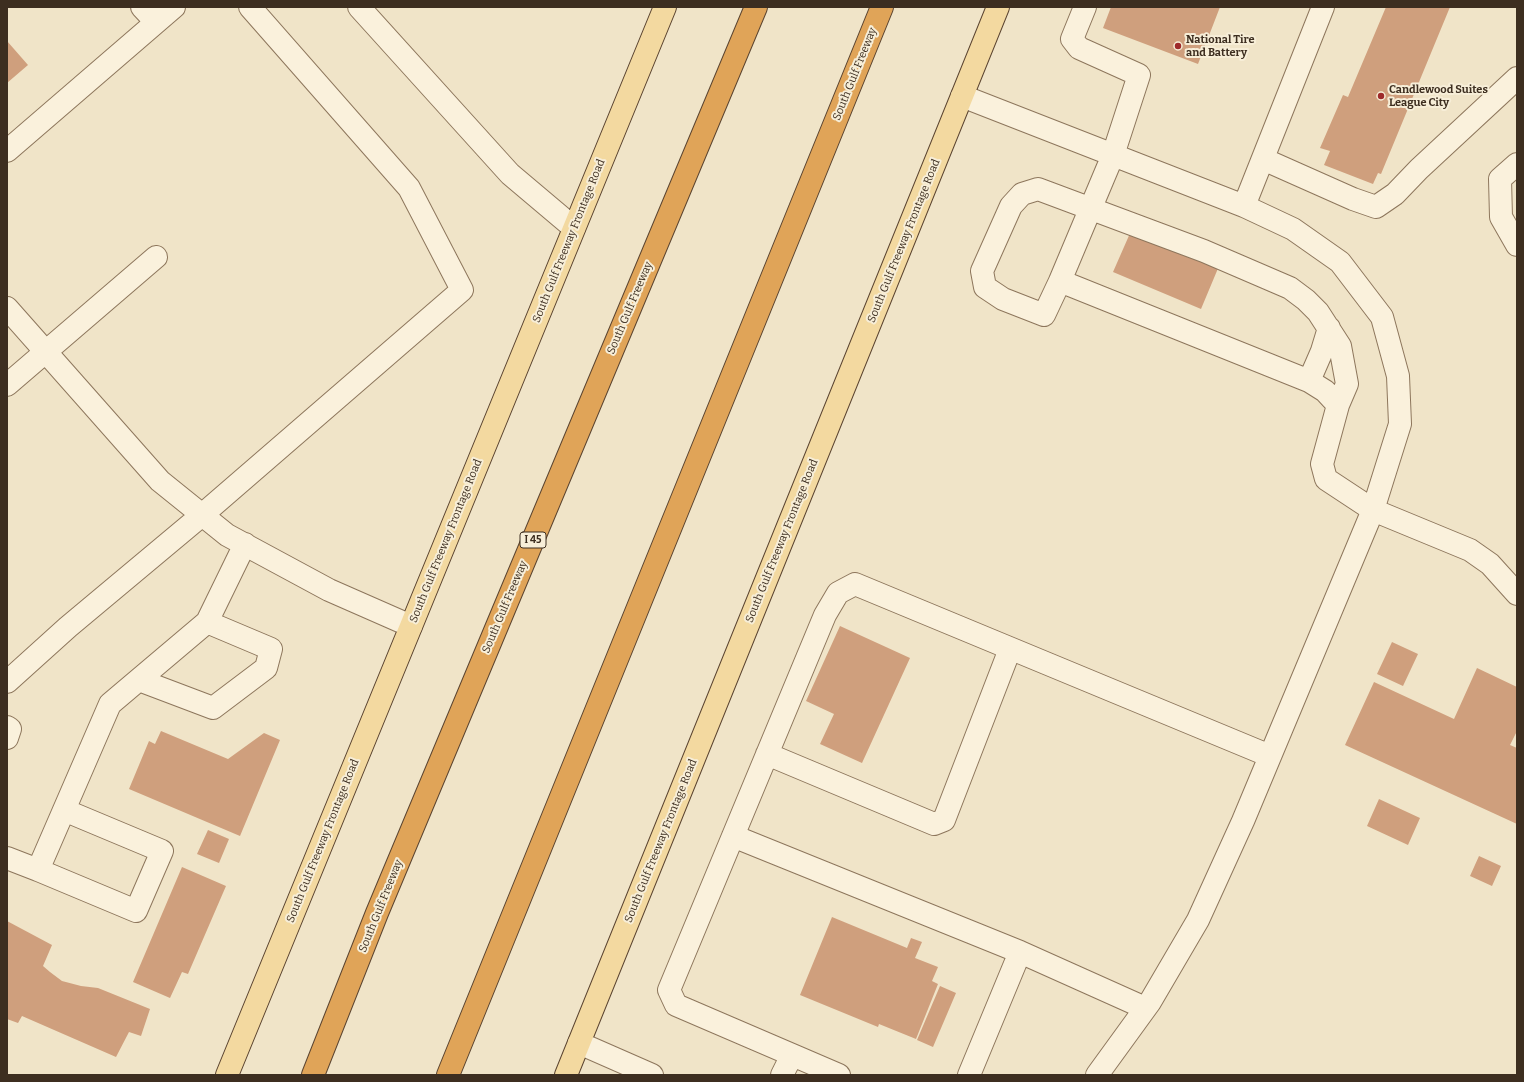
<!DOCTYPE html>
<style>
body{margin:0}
#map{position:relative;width:1524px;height:1082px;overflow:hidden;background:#f0e4c8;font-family:Bitter,serif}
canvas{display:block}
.frame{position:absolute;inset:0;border:8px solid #3d2e20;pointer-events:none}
</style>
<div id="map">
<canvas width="1524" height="1082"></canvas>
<div class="frame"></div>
</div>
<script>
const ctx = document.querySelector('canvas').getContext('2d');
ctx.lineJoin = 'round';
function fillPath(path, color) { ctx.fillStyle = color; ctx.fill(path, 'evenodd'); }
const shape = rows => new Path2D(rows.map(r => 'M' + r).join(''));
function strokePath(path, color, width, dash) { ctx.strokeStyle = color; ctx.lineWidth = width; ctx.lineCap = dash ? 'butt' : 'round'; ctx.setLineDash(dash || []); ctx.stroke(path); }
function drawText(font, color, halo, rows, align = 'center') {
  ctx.font = font + ' Bitter,serif'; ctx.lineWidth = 4; ctx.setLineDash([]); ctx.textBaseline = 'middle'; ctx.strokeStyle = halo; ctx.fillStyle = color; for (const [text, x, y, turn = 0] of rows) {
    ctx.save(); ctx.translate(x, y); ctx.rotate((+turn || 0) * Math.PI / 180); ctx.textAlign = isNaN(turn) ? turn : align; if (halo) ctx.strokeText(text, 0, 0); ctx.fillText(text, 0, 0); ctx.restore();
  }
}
fillPath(shape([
 [1111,7,1220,7,1198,64,1103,28],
 [1386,7,1450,7,1381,174,1378,173,1373,184,1324,165,1330,151,1320,148,1343,95,1348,97],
 [7,41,28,65,7,83],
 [1131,231,1219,266,1201,309,1113,272],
 [840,626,910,658,862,763,820,744,834,714,806,701],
 [1392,642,1418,654,1403,686,1377,674],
 [1477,668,1517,687,1517,731,1510,745,1517,748,1517,824,1345,745,1374,682,1454,719],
 [161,731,228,759,264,733,280,740,240,836,129,789,149,741,155,744],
 [1379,799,1420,818,1408,845,1367,826],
 [208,830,229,839,219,863,197,854],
 [1479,856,1501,866,1492,886,1470,876],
 [182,867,226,886,188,974,182,972,170,998,133,982],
 [832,917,907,948,911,938,922,942,915,958,938,967,932,981,938,984,916,1039,879,1024,878,1027,800,995],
 [7,921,52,945,43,966,50,972,62,981,81,986,98,988,150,1009,141,1036,129,1032,116,1057,22,1016,18,1023,7,1019],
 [940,986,956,993,933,1047,917,1040]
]), '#cf9f7d');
const minor = shape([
 [142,7,156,22],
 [359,7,510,174,574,228],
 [1085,7,1072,39,1079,48,1139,75,1113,155,1060,281,1309,381,1325,391,1338,405,1322,464,1326,479,1373,510,1470,550,1490,564,1517,594],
 [962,96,1244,206,1293,229,1340,262,1382,317,1398,376,1400,424,1373,510,1243,821,1198,920,1150,1002,1097,1075],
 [7,151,174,7],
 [1263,159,1353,199,1376,207,1395,194,1419,169,1517,78],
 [1517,164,1500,179,1501,217,1517,245],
 [1244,206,1323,7],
 [1060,281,1044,315,1003,299,985,287,982,271,1011,206,1022,194,1038,189,1204,251,1290,288,1306,300,1318,312,1340,346,1347,384,1338,405],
 [7,308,160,481,227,535,329,590,411,626],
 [1309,381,1322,351,1329,328],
 [7,385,156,257],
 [139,680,213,708,266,668,271,649,207,622],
 [7,682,68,627,202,515,462,290,409,188,250,7],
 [7,727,10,729,7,738],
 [767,754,934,824,944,820,1010,649],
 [733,836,1020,952,969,1075],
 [7,858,38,870,110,704,207,622,245,544],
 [38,870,136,911,162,851,64,810],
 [1020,952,1145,1008],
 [579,1043,652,1075],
 [782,1075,792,1055],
 [839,1075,676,1005,669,990,825,615,838,593,855,584,1270,756]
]);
const major = shape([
 [227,1075,665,7],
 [566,1075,998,7]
]);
const highway = shape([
 [313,1075,377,913,756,7],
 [448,1075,882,7]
]);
strokePath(minor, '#8d765c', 24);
strokePath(major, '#5b4430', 24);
strokePath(highway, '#5b4430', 24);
strokePath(minor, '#faf1dc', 22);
strokePath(major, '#f3d9a0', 22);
strokePath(highway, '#e0a458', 22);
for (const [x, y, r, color] of [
 [1178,46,4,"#9e2a2b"],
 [1381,96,4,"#9e2a2b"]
]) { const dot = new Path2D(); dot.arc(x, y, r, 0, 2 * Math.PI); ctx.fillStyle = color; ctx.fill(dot); strokePath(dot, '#f7eed8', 1.5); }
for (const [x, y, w] of [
 [533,540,26]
]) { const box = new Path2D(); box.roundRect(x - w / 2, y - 8, w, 16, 3); ctx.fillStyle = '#f7eed8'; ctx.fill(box); strokePath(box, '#3d2e20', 1); }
drawText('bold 10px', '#3d2e20', null, [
 ["I 45",533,540]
]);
drawText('bold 11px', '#3d2e20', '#f7eed8', [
 ["National Tire",1186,40],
 ["and Battery",1186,53],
 ["Candlewood Suites",1389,90],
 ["League City",1389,103]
], 'left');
drawText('11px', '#3d2e20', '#f7eed8', [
 ["South Gulf Freeway",855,74,-68],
 ["South Gulf Freeway Frontage Road",569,241,-68],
 ["South Gulf Freeway Frontage Road",904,241,-68],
 ["South Gulf Freeway",630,308,-67],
 ["South Gulf Freeway Frontage Road",446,541,-68],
 ["South Gulf Freeway Frontage Road",782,541,-68],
 ["South Gulf Freeway",505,607,-67],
 ["South Gulf Freeway Frontage Road",323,841,-68],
 ["South Gulf Freeway Frontage Road",661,841,-68],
 ["South Gulf Freeway",381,906,-68]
]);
</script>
